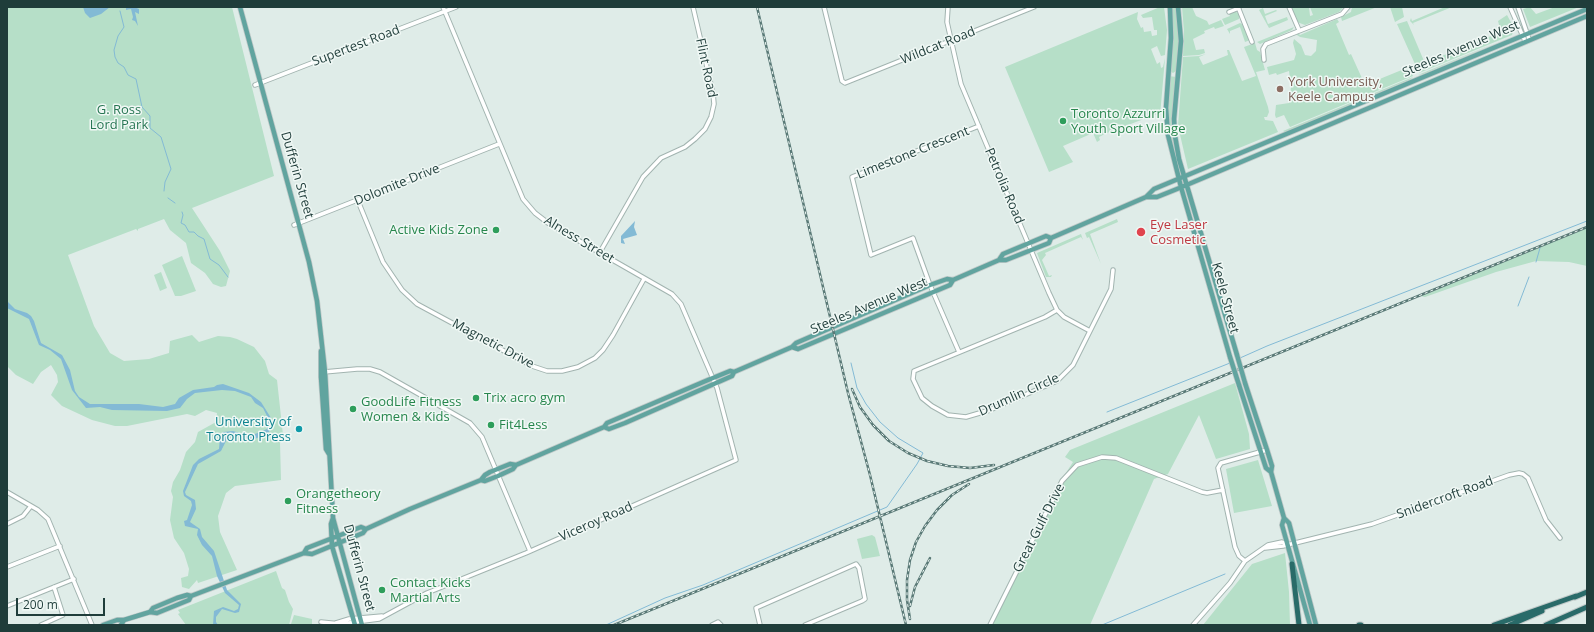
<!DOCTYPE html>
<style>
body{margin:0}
#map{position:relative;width:1594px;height:632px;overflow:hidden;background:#dfece8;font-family:"Open Sans",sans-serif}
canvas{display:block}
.frame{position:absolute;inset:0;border:8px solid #1f3d3a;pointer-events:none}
.scale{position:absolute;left:16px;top:598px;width:89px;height:18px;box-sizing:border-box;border:2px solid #1f3d3a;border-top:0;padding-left:5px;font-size:12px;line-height:14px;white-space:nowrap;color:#1f3d3a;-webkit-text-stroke:3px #f0f8f5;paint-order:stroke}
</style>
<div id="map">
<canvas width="1594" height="632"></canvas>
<div class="frame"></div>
<div class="scale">200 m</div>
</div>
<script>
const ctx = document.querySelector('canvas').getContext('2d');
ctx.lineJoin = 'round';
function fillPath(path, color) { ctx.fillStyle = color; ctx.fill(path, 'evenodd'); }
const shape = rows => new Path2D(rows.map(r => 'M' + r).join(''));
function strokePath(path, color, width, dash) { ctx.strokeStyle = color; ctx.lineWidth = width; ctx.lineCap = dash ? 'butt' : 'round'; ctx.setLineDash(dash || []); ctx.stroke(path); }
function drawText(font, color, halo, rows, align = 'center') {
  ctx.font = font + ' "Open Sans",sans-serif'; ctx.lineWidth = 3; ctx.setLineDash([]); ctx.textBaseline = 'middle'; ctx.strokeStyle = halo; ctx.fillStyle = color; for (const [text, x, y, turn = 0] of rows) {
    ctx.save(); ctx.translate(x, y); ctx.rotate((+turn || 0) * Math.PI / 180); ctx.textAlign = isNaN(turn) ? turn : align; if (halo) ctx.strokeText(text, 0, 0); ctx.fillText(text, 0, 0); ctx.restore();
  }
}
fillPath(shape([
 [7,7,232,7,274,176,192,208,220,251,230,271,226,286,221,287,213,284,205,273,191,263,186,243,170,230,164,219,138,229,138,231,136,229,68,255,94,326,110,353,124,361,149,359,169,353,170,341,192,335,199,342,218,336,230,337,237,339,254,347,265,361,269,374,277,380,283,435,280,443,281,480,235,486,226,493,218,516,220,532,237,570,198,583,197,580,189,589,182,587,181,578,188,576,189,569,184,553,174,538,170,520,173,497,171,491,173,482,180,470,186,452,195,442,198,432,216,422,217,413,206,410,195,416,187,414,127,426,115,426,92,420,62,406,51,395,58,382,57,375,51,365,41,372,33,384,16,375,7,366],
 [1160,7,1164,7,1167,30,1165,55,1161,56,1157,46,1151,49,1157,64,1160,62,1161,68,1163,67,1165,58,1160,116,1158,117,1157,114,1107,133,1099,137,1100,140,1097,142,1093,133,1063,146,1073,162,1049,172,1005,67,1138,12,1137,19,1141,28,1143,27,1144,32,1151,31,1152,36,1157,35,1157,30,1154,30,1152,17,1143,18,1141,15],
 [1171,7,1176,7,1179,40,1176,71,1173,73,1170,71],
 [1182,7,1192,7,1196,16,1207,21,1209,25,1221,20,1224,26,1215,29,1214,27,1204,31,1205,33,1193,39,1196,50,1204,49,1205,53,1199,55,1183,56,1184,32],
 [1290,7,1309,7,1310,16,1313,15,1310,7,1344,7,1339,12,1305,25,1297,22],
 [1352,7,1377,7,1342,21,1341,17,1351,12],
 [1390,7,1402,7,1404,17,1395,22],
 [1445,7,1452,7,1413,23,1414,25,1410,21,1411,18,1412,21],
 [1530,7,1536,14,1555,7,1579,7,1530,27,1523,9],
 [1263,8,1265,14,1276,10,1277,11,1265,16,1268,24,1287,17,1288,20,1269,28,1259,10],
 [1235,11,1239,14,1239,19,1225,25,1222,19,1230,16,1229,14],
 [1507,15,1514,28,1512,35,1419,73,1397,24,1407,21,1424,61,1427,62,1501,32,1498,21],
 [1337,19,1339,22,1336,24,1349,55,1351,54,1365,85,1409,67,1413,76,1290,127,1284,115,1276,118,1275,115,1276,105,1289,103,1291,87,1289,71,1277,75,1276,73,1269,75,1267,67,1294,60,1296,54,1293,43,1294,39,1301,45,1305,55,1311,56,1316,51,1317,40,1300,37,1297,35,1297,32,1300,35],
 [1240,23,1244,25,1250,40,1245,42,1240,27,1230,31,1230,34,1227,29],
 [1294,27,1292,30,1260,44,1257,42],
 [1255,43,1257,50,1260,52,1265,70,1256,72,1268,107,1269,112,1267,117,1264,117,1265,120,1273,121,1278,132,1188,169,1178,126,1183,57,1199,56,1206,54,1199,57,1203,65,1228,55,1227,50,1229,50,1242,81,1256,76,1244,47],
 [1496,43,1423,74,1418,75,1481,49],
 [1169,76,1176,77,1172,119,1175,154,1168,119],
 [1413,77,1411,79,1285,132,1283,131],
 [1117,219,1118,222,1090,234,1101,264,1089,237,1087,238,1085,233],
 [1587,228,1587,266,1569,262,1536,261,1496,272,1425,297,1420,296],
 [1081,234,1083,240,1081,237,1045,253,1046,255,1042,260,1049,276,1052,275,1051,277,1046,277,1037,253],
 [182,256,196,291,181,296,175,296,162,265],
 [161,272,167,288,160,291,154,275],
 [1235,383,1249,434,1250,449,1216,459,1199,415,1168,474,1154,479,1090,625,989,625,1062,479,1073,462,1065,457,1070,450],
 [1258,460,1272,506,1234,513,1226,469],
 [872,535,875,537,880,556,862,559,857,539],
 [1285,553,1289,592,1290,625,1203,625,1252,564],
 [276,571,282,588,285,590,289,602,293,609,289,625,186,625,178,614,180,613,178,610],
 [294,615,312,619,312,625,291,624]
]), '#b6dfc8');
fillPath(shape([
 [83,7,110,7,101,14,90,18,85,13],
 [126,7,134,7,139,9,139,14,135,12,138,26,135,21,132,20,133,17,131,9,126,10],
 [635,221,634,227,637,235,623,239,625,244,621,243,621,236],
 [7,301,15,309,27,313,31,316,34,321,41,343,62,355,70,370,75,391,79,397,90,404,139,404,163,407,175,404,179,398,193,390,214,387,217,385,223,384,249,393,261,402,271,418,271,427,269,432,253,440,237,436,228,437,221,451,198,464,185,492,186,495,195,500,196,509,190,522,200,529,202,537,214,551,227,590,241,604,239,612,235,613,222,609,216,617,216,622,218,625,213,625,214,611,223,607,234,611,238,609,239,605,225,593,217,576,212,556,202,545,197,535,198,529,185,526,184,521,187,520,192,505,191,501,184,496,183,491,193,465,199,459,219,449,220,437,223,432,233,431,243,434,255,434,267,429,268,418,263,408,255,403,251,397,235,391,222,390,195,393,187,399,180,408,167,411,112,410,100,407,86,408,72,390,61,359,50,350,39,345,29,319,7,308]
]), '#83bad5');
strokePath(shape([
 [120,11,124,27,118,36,114,50,115,57,118,63,124,67,128,75,136,79,142,107,150,116,150,128,161,137,171,169,165,182,164,191],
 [168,198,175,203],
 [182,212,183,215,181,223,185,225,189,232,194,232,198,236,204,239,210,259,219,265,228,277],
 [1536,262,1540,248],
 [1518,306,1529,277],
 [1240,358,1267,346,1587,221],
 [1107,412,1230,363],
 [606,625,665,598,703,585,887,507,917,464,923,453,898,438,880,422,866,404,857,388,851,363],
 [1102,625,1225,574]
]), '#83bad5', 1);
const minor = shape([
 [824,7,842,81,845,83,1034,7],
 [948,7,947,22,961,84,1049,293,1057,310,1064,317,1090,331],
 [1238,7,1252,42],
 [1289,7,1299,30],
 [1510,7,1525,41],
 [1518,7,1529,39],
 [1229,12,1239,8],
 [1264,60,1263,49,1266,44,1342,14,1348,7],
 [255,85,456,7],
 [358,201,383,262,402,290,417,304,532,366,547,371,562,371,578,367,595,358,603,350,613,335,644,279],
 [294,225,499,144],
 [600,252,643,177,661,158,685,147,695,139,705,129,711,117,714,104,713,93,693,7],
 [1057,310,1045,317,914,371,913,379,922,398,932,406,948,415,966,417,990,410,1057,381,1073,365,1111,289,1113,270],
 [959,352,930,285,913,238,871,255,852,177,979,126],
 [324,372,357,369,370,369,380,372,470,423,482,437,530,551],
 [7,492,38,510,48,519,92,625],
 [7,524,23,516,31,506],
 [1265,548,1283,546,1372,524,1509,475,1519,473,1523,474,1528,478,1546,520,1560,538],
 [1245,561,1239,556,1235,547,1218,468,1221,463,1267,450],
 [7,567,60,546],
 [7,606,74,579],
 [321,622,341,624,379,619,427,593,526,553,736,460,717,388,681,304,672,294,548,223,535,213,523,199,443,7],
 [336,623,349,619,382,616],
 [41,625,63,615,54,587],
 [712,625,718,622,721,625],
 [760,625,756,608,856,564,859,568,865,599,862,601,805,625],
 [990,625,1062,481,1077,465,1102,457,1116,458,1202,492,1207,493,1223,490],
 [1193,625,1230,583,1245,561,1268,545,1282,542,1287,544]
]);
const major = shape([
 [240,7,309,262,317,301,325,372,333,518,362,625],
 [1170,7,1171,38,1166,108,1168,135,1181,187,1230,357],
 [1178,7,1181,41,1174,119,1175,136,1179,159,1237,355],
 [1146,197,1154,189,1587,9],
 [999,260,1003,254,1046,236,1051,238],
 [792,347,798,349,950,285,953,280],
 [321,351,321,377,326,449,329,454],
 [1245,383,1267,450,1272,466,1271,472,1284,518,1289,523,1316,625],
 [1239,385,1266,468,1271,472],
 [604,427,609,429,625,423,732,376,734,372],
 [481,480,485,475,490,472,510,464,516,465],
 [333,518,331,524,332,546,355,625],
 [1284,518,1282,525,1310,625],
 [304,553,307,548,361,527,366,529],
 [150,612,153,608,177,598,187,595,191,596,304,553,312,554,363,533,366,529,410,509,481,480,485,481,498,476,513,469,516,465,604,427,607,423,708,380,730,371,734,372,792,347,796,343,930,285,947,279,953,280,999,260,1006,260,1049,243,1051,238,1146,197,1157,197,1177,189,1587,16],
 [103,625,117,620,124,620,150,612,157,613,189,600,191,596],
 [121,625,124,620]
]);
const highway = shape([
 [1292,564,1299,625],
 [1575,597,1587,592],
 [1359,625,1361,625],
 [1494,625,1576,596],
 [1510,625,1542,611],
 [1546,625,1587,607]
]);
strokePath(minor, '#a2b4b0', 5.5);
strokePath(major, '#c0c9c8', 6);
strokePath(highway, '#c0c9c8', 7);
strokePath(minor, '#fff', 3.5);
strokePath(major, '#61a49f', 4.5);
strokePath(highway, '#296b69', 5);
const rail = shape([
 [757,7,848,393,870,475,906,625],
 [852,389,860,407,873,425,889,441,908,453,927,461,948,466,970,468,994,465],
 [910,606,915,587,930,558],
 [910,619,907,600,907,580,910,560,916,542,925,526,937,510,952,495,969,484],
 [614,625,1587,227]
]);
strokePath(rail, '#597976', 2.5);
strokePath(rail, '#f0f8f5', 1, [3]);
const majorBridge = shape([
 [1237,355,1245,383],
 [1230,357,1239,385]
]);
strokePath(majorBridge, '#c0c9c8', 6, []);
strokePath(majorBridge, '#61a49f', 4.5);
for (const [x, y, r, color] of [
 [1280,89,4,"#8d6e63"],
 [1063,121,4,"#2e9e5b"],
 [496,230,4,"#2e9e5b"],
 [1141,232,5,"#e0444e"],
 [476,398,4,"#2e9e5b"],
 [353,409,4,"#2e9e5b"],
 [491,425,4,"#2e9e5b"],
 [299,429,4,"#0f9aa8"],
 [288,501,4,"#2e9e5b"],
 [382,590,4,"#2e9e5b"]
]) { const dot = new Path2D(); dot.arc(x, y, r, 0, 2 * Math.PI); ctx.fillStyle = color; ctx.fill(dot); strokePath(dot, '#f0f8f5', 1.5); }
drawText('13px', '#1f3d3a', '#f0f8f5', [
 ["Supertest Road",356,46,-21],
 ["Wildcat Road",938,46,-22],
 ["Steeles Avenue West",1461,49,-23],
 ["Flint Road",706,68,78],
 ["Limestone Crescent",913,153,-22],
 ["Dufferin Street",297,175,74],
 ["Dolomite Drive",397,185,-22],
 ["Petrolia Road",1004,186,67],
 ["Alness Street",579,240,31],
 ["Keele Street",1225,298,75],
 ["Steeles Avenue West",869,306,-23],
 ["Magnetic Drive",493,344,28],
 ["Drumlin Circle",1019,395,-24],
 ["Snidercroft Road",1445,498,-20],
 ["Viceroy Road",596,522,-24],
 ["Great Gulf Drive",1039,528,-63],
 ["Dufferin Street",359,568,75]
]);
drawText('13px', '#785e54', '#f0f8f5', [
 ["York University,",1288,82],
 ["Keele Campus",1288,97]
], 'left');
drawText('13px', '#277653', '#f0f8f5', [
 ["G. Ross",119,110],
 ["Lord Park",119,125]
]);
drawText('13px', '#27864d', '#f0f8f5', [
 ["Toronto Azzurri",1071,114],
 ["Youth Sport Village",1071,129],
 ["Active Kids Zone",488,230,"right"],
 ["Trix acro gym",484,398],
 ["GoodLife Fitness",361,402],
 ["Women & Kids",361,417],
 ["Fit4Less",499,425],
 ["Orangetheory",296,494],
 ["Fitness",296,509],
 ["Contact Kicks",390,583],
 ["Martial Arts",390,598]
], 'left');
drawText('13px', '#be3a42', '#f0f8f5', [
 ["Eye Laser",1150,225],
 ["Cosmetic",1150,240]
], 'left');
drawText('13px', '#0d838f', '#f0f8f5', [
 ["University of",291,422],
 ["Toronto Press",291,437]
], 'right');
</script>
